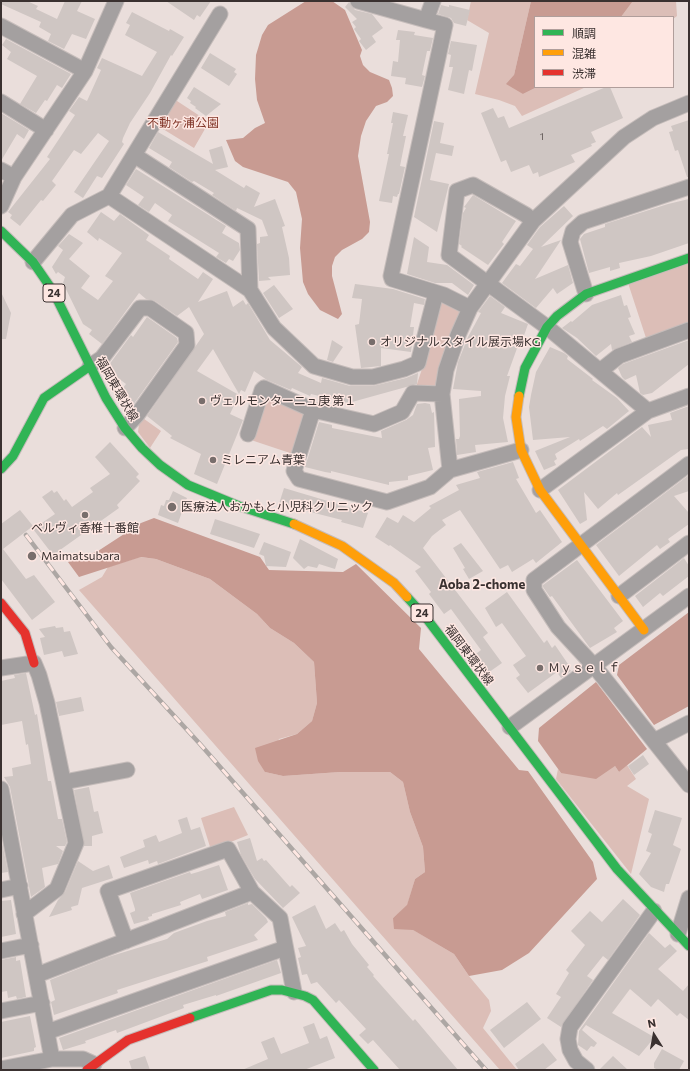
<!DOCTYPE html>
<meta charset="utf-8">
<style>
body{margin:0}
#map{position:relative;width:690px;height:1071px;overflow:hidden;background:#eadedb;font-family:Commissioner,"Noto Sans JP",sans-serif}
canvas{display:block}
.frame{position:absolute;inset:0;border:2px solid #3a3130;pointer-events:none}
.legend{position:absolute;left:534px;top:16px;width:140px;height:72px;box-sizing:border-box;background:#fee7e2;border:1px solid #b09e9b;margin:0;padding:5px 7px;list-style:none;font-size:12px;color:#3a3130}
.legend li{display:flex;align-items:center;gap:8px;height:20px}
.legend b{width:20px;border:1px solid #b09e9b}
.north{position:absolute;left:634px;top:1015px;width:40px;height:40px;-webkit-text-stroke:3px #fee7e2;paint-order:stroke;rotate:349deg;font-size:11px;font-weight:700;line-height:16px;text-align:center;color:#3a3130}
.north::after{content:'';display:block;margin:auto;width:14px;height:18px;background:#3a3130;clip-path:polygon(50% 0,100% 100%,50% 72%,0 100%)}
</style>
<div id="map">
<canvas width="690" height="1071"></canvas>
<div class="frame"></div>
<ul class="legend">
<li><b style="height:5px;background:#30b455"></b>順調</li>
<li><b style="height:5px;background:#ff9f0a"></b>混雑</li>
<li><b style="height:5px;background:#e5322d"></b>渋滞</li>
</ul>
<div class="north">N</div>
</div>
<script>
const ctx = document.querySelector('canvas').getContext('2d');
ctx.lineJoin = 'round';
function fillPath(path, color) { ctx.fillStyle = color; ctx.fill(path, 'evenodd'); }
const shape = rows => new Path2D(rows.map(r => 'M' + r).join(''));
function strokePath(path, color, width, dash) { ctx.strokeStyle = color; ctx.lineWidth = width; ctx.lineCap = dash ? 'butt' : 'round'; ctx.setLineDash(dash || []); ctx.stroke(path); }
function drawText(font, color, halo, rows, align = 'center') {
  ctx.font = font + ' Commissioner,"Noto Sans JP",sans-serif'; ctx.lineWidth = 3; ctx.setLineDash([]); ctx.textBaseline = 'middle'; ctx.strokeStyle = halo; ctx.fillStyle = color; for (const [text, x, y, turn = 0] of rows) {
    ctx.save(); ctx.translate(x, y); ctx.rotate((+turn || 0) * Math.PI / 180); ctx.textAlign = isNaN(turn) ? turn : align; if (halo) ctx.strokeText(text, 0, 0); ctx.fillText(text, 0, 0); ctx.restore();
  }
}
fillPath(shape([
 [471,1,531,1,514,75,523,94,537,87,586,87,522,116,515,106,499,100,475,94,489,33,467,20],
 [633,1,676,1,677,16,673,19,673,17,621,17],
 [174,99,209,122,194,148,158,126],
 [689,263,689,324,646,338,628,283],
 [443,299,462,311,437,391,415,390,423,366,437,302],
 [265,391,307,411,293,454,248,439],
 [140,416,161,431,150,448,138,432],
 [140,557,156,559,210,579,257,614,270,628,294,643,314,662,317,703,312,721,297,734,279,739,265,772,283,776,340,772,390,772,403,782,410,812,423,847,425,872,415,879,407,906,393,918,454,954,469,976,489,1000,491,1011,483,1028,517,1070,500,1070,79,590,102,577,108,567],
 [627,765,636,779,627,786,649,799,631,874,556,779,558,769,561,773,615,766,619,772],
 [234,807,248,835,211,850,201,818]
]), '#dcbeb7');
fillPath(shape([
 [306,1,332,1,345,10,362,50,360,56,363,65,370,72,389,80,392,88,393,96,387,102,376,106,366,121,361,136,358,156,370,222,369,232,362,239,342,250,335,257,332,266,332,276,342,314,338,319,320,310,308,294,303,282,300,248,302,219,296,192,288,182,243,167,235,161,226,140,243,138,255,128,265,123,257,100,255,79,256,55,262,35,268,25],
 [531,1,633,1,621,17,535,17,535,87,537,87,523,94,506,84,514,75],
 [154,518,260,557,269,570,343,572,356,564,421,628,419,649,519,770,528,771,593,862,597,879,529,953,502,970,469,976,454,954,413,930,394,929,393,918,407,905,415,879,425,872,423,847,410,812,403,782,390,772,340,772,283,776,265,772,258,761,255,748,297,734,312,721,317,703,314,662,294,643,270,628,257,614,210,579,156,559,141,557,79,577,68,562,98,551,141,523],
 [689,612,689,706,654,725,617,675,619,665],
 [596,682,647,749,619,772,615,766,596,779,561,773,538,741,539,728]
]), '#c89b92');
fillPath(shape([
 [1,1,27,1,38,6,36,9,57,19,65,1,82,1,77,11,95,19,86,39,72,34,64,49,48,41,51,34,39,27,41,22,1,4],
 [166,1,211,1,200,17,197,15,194,20],
 [349,2,355,10,372,14,383,28,372,36,376,42,366,50,359,41,361,39,354,29,356,27,352,22,357,19,345,7],
 [441,5,449,7,449,5,470,10,466,26,454,23,451,18,438,14],
 [132,12,169,31,170,29,184,37,172,56,171,55,150,93,130,123,123,138,122,142,124,144,102,178,97,176,83,198,74,192,109,141,98,133,81,154,74,150,52,181,56,185,43,201,41,200,20,226,10,218,12,215,8,212,50,159,47,157,75,115,69,111,79,97,87,101,101,70,97,68,102,58,142,76,157,52,125,35,130,25,126,23],
 [398,30,415,32,414,35,433,38,430,51,427,51,422,75,425,76,422,87,405,84,406,78,391,76,393,61,398,62,400,40,396,40],
 [6,39,71,74,62,88,57,85,47,101,45,100,36,113,20,104,37,76,7,59,11,52,2,45],
 [451,41,477,45,472,71,469,70,464,94,448,90,453,67,449,67,451,55,448,54],
 [210,53,236,69,234,72,237,74,229,86,201,68],
 [194,87,221,104,206,116,195,108,196,107,190,103,191,101,187,98],
 [606,87,610,87,623,118,591,132,596,142,591,144,592,146,571,155,575,162,539,177,538,172,533,174,529,165,511,172,506,160,501,162,481,113,493,108,498,118,504,116,509,128],
 [393,112,408,115,403,136,406,136,400,166,405,167,399,194,398,194,397,197,393,196,392,203,379,201,389,154,387,154,393,123,391,123],
 [1,113,29,130,24,139,17,134,1,161],
 [689,120,689,177,687,177,678,150,675,151,669,132,673,131,671,126],
 [434,121,444,123,440,143,454,146,452,156,436,153,430,180,449,184,437,232,414,217],
 [158,132,213,164,209,150,222,146,228,167,215,170,244,188,246,185,260,193,254,207,275,199,285,226,282,227,289,258,290,275,268,277,271,280,259,281,257,244,260,243,260,237,268,236,262,220,237,208,236,211,212,195,214,193,194,181,192,182,169,167,172,162,149,148],
 [136,169,226,226,222,233,239,243,240,250,233,261,229,259,226,263,216,257,219,253,168,221,172,215,155,203,149,212,138,205,144,197,126,185],
 [473,195,516,221,502,242,504,244,488,265,461,247,462,246,459,244,463,213,466,208,464,207],
 [689,199,689,243,651,256,619,263,620,268,610,271,610,267,589,273,580,239,584,234,605,227,605,224,668,204],
 [564,206,573,216,541,247,561,240,535,279,568,265,573,283,557,294,553,288,536,308,502,283,516,264,520,266,533,249,527,245,540,227],
 [101,212,114,221,120,214,149,235,146,240,170,256,169,259,198,279,203,272,213,279,198,302,227,291,233,307,243,300,246,305,248,303,270,340,302,367,298,373,321,383,322,378,350,386,373,386,406,378,418,373,417,384,352,402,348,401,348,403,311,394,310,396,292,388,291,390,267,380,254,371,245,392,241,390,239,394,213,349,197,371,239,395,230,414,243,420,217,484,194,474,201,454,170,438,172,436,147,416,204,334,189,307,177,316,155,301,146,299,139,293,102,344,89,334,92,330,83,324,63,283,65,277,58,272,56,274,52,267,63,250,58,246,69,234,83,243,69,259,90,276,81,288,98,300,113,281,105,276,122,253,99,238,98,241,87,232],
 [414,237,429,247,427,262,447,265,474,285,468,295,452,283,435,283,407,274],
 [355,284,393,289,425,299,424,305,414,303,410,327,414,327,411,352,381,348,381,366,361,368,355,325,359,324,362,299,352,298],
 [274,285,293,309,279,318,263,293],
 [1,292,11,313,6,339,1,339],
 [621,295,624,306,627,305,631,317,628,318,635,334,629,336,632,342,612,350,611,344,596,356,577,338,562,328,571,321,572,322,592,305],
 [490,296,505,307,501,313,528,324,522,341,520,340,507,376,510,376,505,396,503,418,508,442,475,445,476,452,457,455,456,439,459,439,460,436,459,399,481,396,481,391,453,389,458,362,468,337,481,313,478,312],
 [147,317,177,338,178,342,133,405,118,394,126,384,106,369,131,335,133,337],
 [332,340,343,347,333,362,327,360],
 [689,340,689,364,652,393,643,395,640,393,636,375,625,380,622,377,618,368,623,364],
 [550,347,564,353,568,356,567,359,593,379,592,380,617,398,629,411,607,429,603,426,580,441,579,439,555,454,557,459,554,461,556,465,544,470,535,451,570,437,533,440,529,407,531,395,536,372],
 [425,403,430,404,432,413,434,412,435,447,428,448,433,470,408,476,408,480,389,482,389,485,331,471,331,473,325,472,305,467,319,422,332,425,332,428,382,438,381,431,406,420,413,415,417,404],
 [689,406,689,449,681,450,618,495,617,493,598,509,584,492,587,520,580,524,558,490,642,427,651,437,648,425,672,420,670,413],
 [110,442,139,474,136,477,140,481,117,505,119,508,53,555,33,529,55,514,42,497,52,490,54,493,57,491,64,501,66,499,72,507,93,492,90,488,110,474,95,457],
 [513,462,519,478,516,479,536,513,540,510,562,542,536,563,533,559,512,572,508,565,500,569,460,510,442,520,446,525,432,536,423,548,488,633,483,637,502,663,485,675,472,657,481,650,451,609,444,614,429,594,431,592,415,571,421,567,390,545,389,546,375,537,387,517,398,523,403,515,414,522,431,508,429,506,459,490,456,485,480,478,477,472],
 [689,475,689,491,674,496,689,513,689,524,668,539,670,542,660,549,657,545,619,576,596,545],
 [284,488,368,513,363,528,341,522,342,520,279,504],
 [173,491,187,498,178,523,158,515,161,505,164,506,166,500,169,500],
 [20,510,33,526,3,549,26,579,34,575,55,602,32,620,1,579,1,524],
 [215,519,260,534,254,548,210,534],
 [300,539,338,559,335,569,319,564,317,568,308,566,304,569,293,558],
 [264,542,291,552,286,567,266,566,264,556,259,554],
 [461,543,483,571,469,579,463,569,465,568,453,548],
 [684,558,689,566,689,576,663,596,660,593,643,607,635,596],
 [577,560,623,621,614,628,617,632,590,648,552,596,550,597,543,587,543,585],
 [507,592,544,643,547,640,552,648,555,645,568,664,566,665,571,671,561,678,557,672,528,693,516,678,520,675,513,665,526,656,502,623,496,627,485,608],
 [55,626,56,628,63,627,64,632,70,631,78,654,64,657,62,651,44,655,40,638,45,637,39,629],
 [26,673,35,715,37,714,48,781,51,781,58,819,62,819,67,842,65,846,56,846,63,851,58,864,42,868,45,887,31,897,10,787,4,777,13,776,12,768,31,764,28,744,26,745,22,721,1,725,1,681,15,678,14,675],
 [81,697,84,711,59,716,56,702],
 [643,755,649,764,634,775,628,766],
 [89,787,94,812,98,811,103,833,92,836,92,846,84,846,74,790],
 [655,810,682,818,673,845,681,849,669,884,666,884,664,892,651,887,639,874,651,853,646,851,652,834,648,832],
 [187,817,191,830,200,827,206,846,158,864,157,861,149,864,148,860,124,868,120,857,145,847,143,840,156,835,159,842,182,833,178,820],
 [1,837,8,872,1,873],
 [250,838,257,861,262,858,264,861,266,860,290,887,292,885,300,893,283,908,255,879,241,855,237,842],
 [78,861,93,871,109,865,113,878,82,888,78,905,71,907,72,910,49,917,58,900,65,892],
 [219,865,228,890,202,899,200,894,180,902,181,905,152,914,152,916,148,917,149,920,134,924,130,913,135,911,135,909,130,893,190,872,191,874,198,872],
 [623,899,640,915,608,960,603,956,587,976,593,980,561,1027,547,1018,561,997,556,994,569,973,566,970,585,945,571,931,590,911,602,922],
 [11,900,16,934,1,937,1,901],
 [248,903,248,905,252,904,266,918,268,922,254,935,258,940,207,957,208,961,117,990,118,993,54,1015,51,1002,55,1000,50,980,108,957,167,939,174,933,207,921,226,916,225,912],
 [315,905,326,929,335,923,341,932,344,930,352,944,369,965,367,967,374,975,373,976,413,1021,415,1019,458,1070,400,1070,373,1040,368,1044,359,1035,366,1029,339,1000,336,1003,317,982,311,984,307,974,302,975,298,958,301,957,298,948,306,946,292,917],
 [649,933,665,948,670,944,677,951,658,969,683,991,689,984,689,1020,680,1013,677,1016,658,999,651,1007,630,989,612,1013,654,1037,649,1044,639,1056,586,1025,582,1030,597,1043,594,1047,591,1046,587,1051,578,1045,579,1031],
 [16,957,16,961,20,960,26,997,17,999,16,996,8,998,7,991,1,992,1,960],
 [277,960,281,973,216,996,216,995,183,1005,184,1008,117,1033,116,1030,85,1041,86,1043,63,1050,59,1038],
 [527,1002,541,1019,504,1048,490,1030],
 [30,1016,36,1047,34,1048,34,1051,1,1058,1,1022],
 [314,1023,320,1039,327,1036,335,1058,304,1070,242,1070,268,1059,261,1042,274,1037,281,1054,309,1043,303,1027],
 [543,1043,557,1060,544,1070,519,1070,515,1064],
 [662,1049,684,1061,679,1070,658,1070,654,1068,654,1063],
 [145,1056,150,1070,132,1070,129,1061],
 [613,1056,628,1070,599,1070]
]), '#cfc6c3');
const street = shape([
 [358,1,426,20],
 [433,1,426,20,445,25,391,276,392,279,444,295,470,308],
 [1,26,85,71],
 [1,102,46,130],
 [134,155,248,229,250,290],
 [1,170,14,177],
 [109,196,250,290,274,328,314,366,352,377,373,377,404,369,418,363,436,293],
 [1,206,14,177,85,71,116,1],
 [533,221,526,215,473,185,457,191,449,255,547,327,648,411,689,396],
 [33,262,72,215,109,196,220,14],
 [586,294,570,242,573,231,583,222,689,187],
 [90,366,102,358,140,308,150,308,186,333,187,345,137,415,125,428],
 [600,371,619,356,689,330],
 [442,394,413,393,402,412,374,424,313,410,294,471,299,479,387,502,430,487,450,470,521,450],
 [248,434,262,390,264,388,313,410],
 [689,464,534,580,534,590,558,627,595,667,689,785],
 [450,470,442,394,446,370,458,335,470,308,533,221,624,137,653,118,689,103],
 [540,490,648,411],
 [619,596,689,543],
 [1,668,34,663,39,675,47,703,76,843,57,889,24,914],
 [510,727,689,596],
 [654,741,689,723],
 [64,782,127,770],
 [1,789,52,1059],
 [1,890,20,886],
 [678,934,689,898],
 [126,941,108,891,228,849,252,892],
 [1,951,31,945],
 [37,975,252,892,280,918,294,992],
 [1,1011,42,1003],
 [47,1032,285,948],
 [1,1069,52,1059,83,1059,94,1064],
 [587,1070,576,1061,570,1050,568,1039,570,1027,654,911]
]);
const fast = shape([
 [1,231,33,262,53,291,106,398,125,428,142,448,160,465,188,485,239,506,294,524],
 [519,396,525,368,547,327,557,316,586,294,689,258],
 [1,469,13,456,44,398,90,366],
 [407,597,427,619,617,869,689,946],
 [190,1018,271,990,282,990,305,996,313,1000,374,1070]
]);
const slow = shape([
 [519,396,516,417,521,450,540,490,644,630],
 [294,524,342,546,394,583,407,597]
]);
const jam = shape([
 [1,603,25,633,34,663],
 [87,1070,128,1040,190,1018]
]);
strokePath(street, '#c5bcba', 17);
strokePath(fast, '#c5bcba', 11);
strokePath(slow, '#c5bcba', 11);
strokePath(jam, '#c5bcba', 11);
strokePath(street, '#a4a0a0', 15);
strokePath(fast, '#30b455', 9);
strokePath(slow, '#ff9f0a', 9);
strokePath(jam, '#e5322d', 9);
const rail = shape([
 [26,535,111,647,200,744,486,1070]
]);
strokePath(rail, '#ada7a4', 4.5);
strokePath(rail, '#fee7e2', 3, [9]);
for (const [x, y, r, color] of [
 [372,342,4,"#786e6c"],
 [202,401,4,"#786e6c"],
 [213,460,4,"#786e6c"],
 [172,507,5,"#786e6c"],
 [85,515,4,"#786e6c"],
 [32,556,5,"#786e6c"],
 [540,668,4,"#786e6c"]
]) { const dot = new Path2D(); dot.arc(x, y, r, 0, 2 * Math.PI); ctx.fillStyle = color; ctx.fill(dot); strokePath(dot, '#fee7e2', 1.5); }
drawText('10px', '#605756', null, [
 ["1",542,137]
]);
for (const [x, y, w] of [
 [54,293,22],
 [422,613,22]
]) { const box = new Path2D(); box.roundRect(x - w / 2, y - 9, w, 18, 3); ctx.fillStyle = '#fee7e2'; ctx.fill(box); strokePath(box, '#3a3130', 1); }
drawText('bold 11px', '#3a3130', null, [
 ["24",54,293],
 ["24",422,613]
]);
drawText('12px', '#82372a', '#fee7e2', [
 ["不動ヶ浦公園",183,123]
]);
drawText('12px', '#3a3130', '#fee7e2', [
 ["オリジナルスタイル展示場KG",380,342],
 ["ヴェルモンターニュ庚 第１",210,401],
 ["ミレニアム青葉",221,460],
 ["医療法人おかもと小児科クリニック",181,507],
 ["ベルヴィ香椎十番館",85,528,"center"],
 ["Maimatsubara",41,556],
 ["Ｍｙｓｅｌｆ",548,668]
], 'left');
drawText('12px', '#3a3130', '#fee7e2', [
 ["福岡東環状線",117,389,60],
 ["福岡東環状線",469,655,53]
]);
drawText('bold 13px', '#3a3130', '#fee7e2', [
 ["Aoba 2-chome",482,585]
]);
</script>
